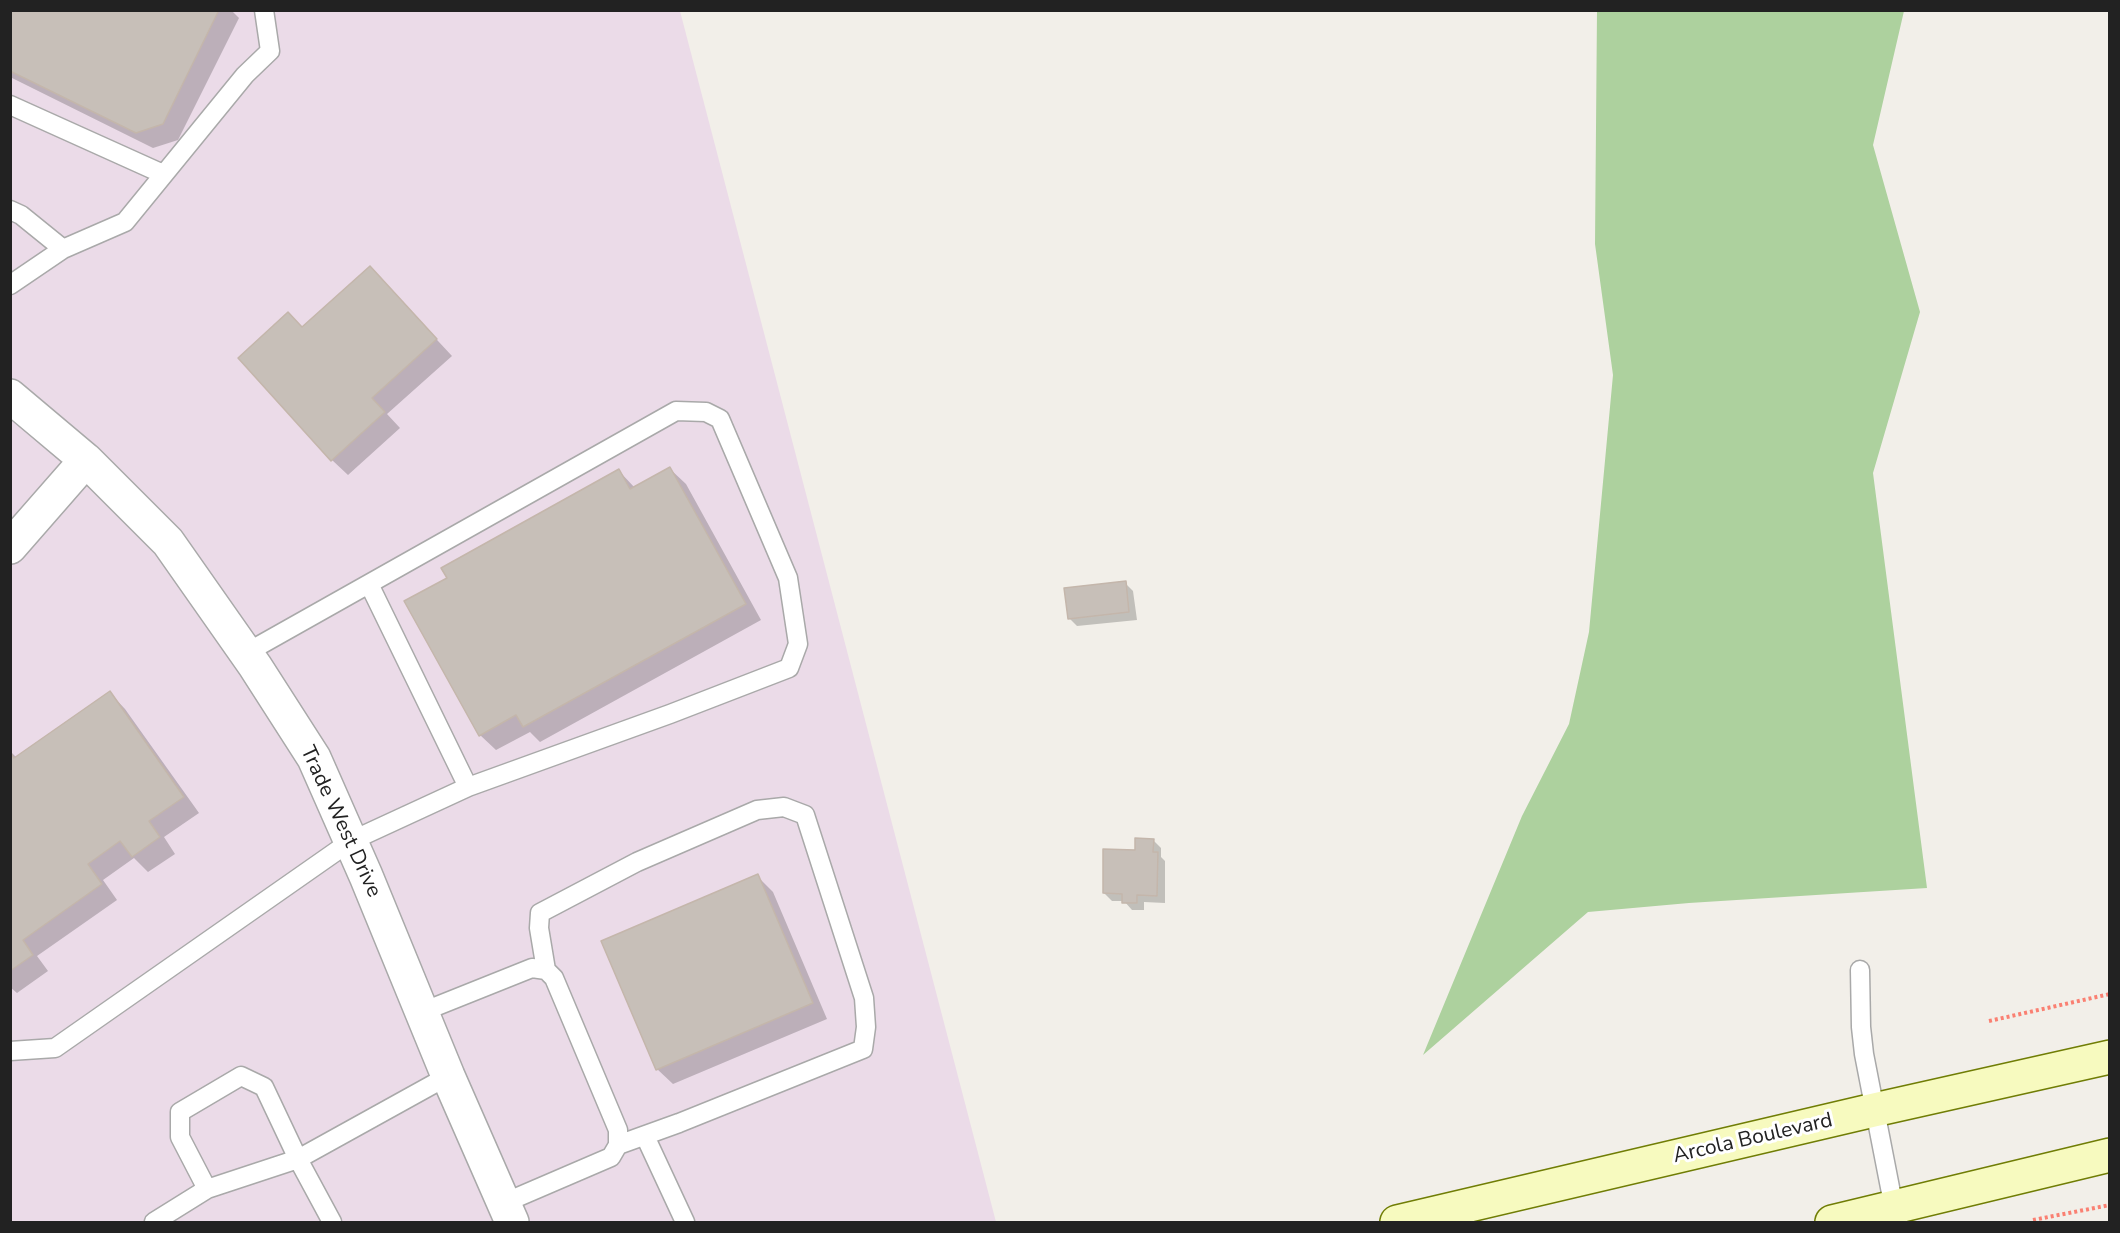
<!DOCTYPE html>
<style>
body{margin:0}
#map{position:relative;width:2120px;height:1233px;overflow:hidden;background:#f2efe9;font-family:"Nunito Sans",sans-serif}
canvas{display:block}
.frame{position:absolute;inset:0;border:12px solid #222;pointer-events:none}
</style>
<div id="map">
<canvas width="2120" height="1233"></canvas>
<div class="frame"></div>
</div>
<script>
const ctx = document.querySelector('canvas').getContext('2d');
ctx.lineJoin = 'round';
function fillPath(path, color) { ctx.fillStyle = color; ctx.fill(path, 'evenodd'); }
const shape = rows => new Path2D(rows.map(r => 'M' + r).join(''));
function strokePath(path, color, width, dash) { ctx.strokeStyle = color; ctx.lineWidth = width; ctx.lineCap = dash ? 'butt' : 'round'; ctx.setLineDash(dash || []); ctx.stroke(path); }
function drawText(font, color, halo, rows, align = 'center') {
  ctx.font = font + ' "Nunito Sans",sans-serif'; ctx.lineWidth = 6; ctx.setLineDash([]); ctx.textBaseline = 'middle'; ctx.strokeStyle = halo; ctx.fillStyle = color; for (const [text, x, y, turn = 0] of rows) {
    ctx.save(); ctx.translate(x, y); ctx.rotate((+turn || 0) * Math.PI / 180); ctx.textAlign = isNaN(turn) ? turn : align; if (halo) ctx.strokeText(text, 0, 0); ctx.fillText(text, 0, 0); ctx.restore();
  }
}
fillPath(shape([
 [10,11,680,11,996,1222,11,1222]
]), '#ebdbe8');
fillPath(shape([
 [1597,11,1904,11,1873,145,1920,312,1873,473,1927,888,1689,903,1588,912,1423,1055,1522,816,1569,724,1589,632,1613,375,1595,244]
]), '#add19e');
fillPath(shape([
 [10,10,231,10,239,18,178,140,153,148,10,77],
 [385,284,452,356,387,414,400,428,348,475,332,460,303,329],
 [670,469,686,484,761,620,540,742,530,732,496,750,480,735,449,578,619,471,635,488],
 [1125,583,1133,591,1137,620,1077,626,1069,618],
 [110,693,125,709,199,813,164,837,175,854,148,872,134,858,103,880,117,900,37,956,48,971,17,993,10,987,10,751,17,758],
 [1153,840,1161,848,1161,857,1165,861,1165,903,1144,902,1144,910,1132,910,1124,901,1112,901,1104,893,1137,852],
 [757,876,773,892,827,1019,673,1084,657,1069]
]), '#0003');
const building = shape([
 [10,10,219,10,163,124,136,133,10,71,10,10],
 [370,266,437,339,372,398,385,412,331,461,238,358,288,312,302,327,370,266],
 [670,467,746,604,523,727,516,715,479,736,404,601,447,578,441,568,619,469,630,489,670,467],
 [1126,581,1129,612,1068,619,1064,588,1126,581],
 [110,691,184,797,149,821,160,837,132,857,120,841,88,864,102,884,23,940,33,955,10,971,10,752,14,758,110,691],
 [1135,838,1154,839,1153,852,1158,852,1157,896,1137,895,1137,903,1122,903,1122,894,1103,893,1103,849,1135,850,1135,838],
 [758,874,813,1003,656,1070,601,941,758,874]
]);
fillPath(building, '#c7bfb8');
strokePath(building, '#c4b6ab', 1.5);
const service = shape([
 [10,105,163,174],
 [10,210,21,215,63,249],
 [10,285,63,249,125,222,245,75,270,51,264,10],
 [369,584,468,787],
 [546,970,539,928,540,913,637,862,757,810,784,807,805,815,864,998,866,1027,863,1049,679,1123,618,1145],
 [1860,970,1861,1027,1864,1054,1894,1208],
 [422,1012,532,968,546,970,554,978,618,1130,618,1145,611,1157,504,1203],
 [10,1051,55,1048,351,841,468,787,670,714,789,668,798,644,788,578,720,419,706,412,676,411,246,653],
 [645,1136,685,1222],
 [154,1222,207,1189,298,1159,264,1087,241,1076,180,1112,180,1137,207,1189],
 [332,1222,298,1159,448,1076]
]);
const minor = shape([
 [10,396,86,460,168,542,255,666,314,758,366,876,448,1076,512,1222],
 [10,547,86,460]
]);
const secondary = shape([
 [1397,1222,1874,1110,2110,1057],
 [1832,1222,2110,1155]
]);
strokePath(service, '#a9a9a9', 21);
strokePath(minor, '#a9a9a9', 36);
strokePath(secondary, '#707d05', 36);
strokePath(shape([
 [1989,1021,2110,994],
 [2033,1220,2110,1205]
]), '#fa8072', 4, [3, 3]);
strokePath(service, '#fff', 18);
strokePath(minor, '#fff', 33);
strokePath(secondary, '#f7fabf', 33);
drawText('21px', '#222', '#fff', [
 ["Trade West Drive",340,822,65],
 ["Arcola Boulevard",1753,1139,-13]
]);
</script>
